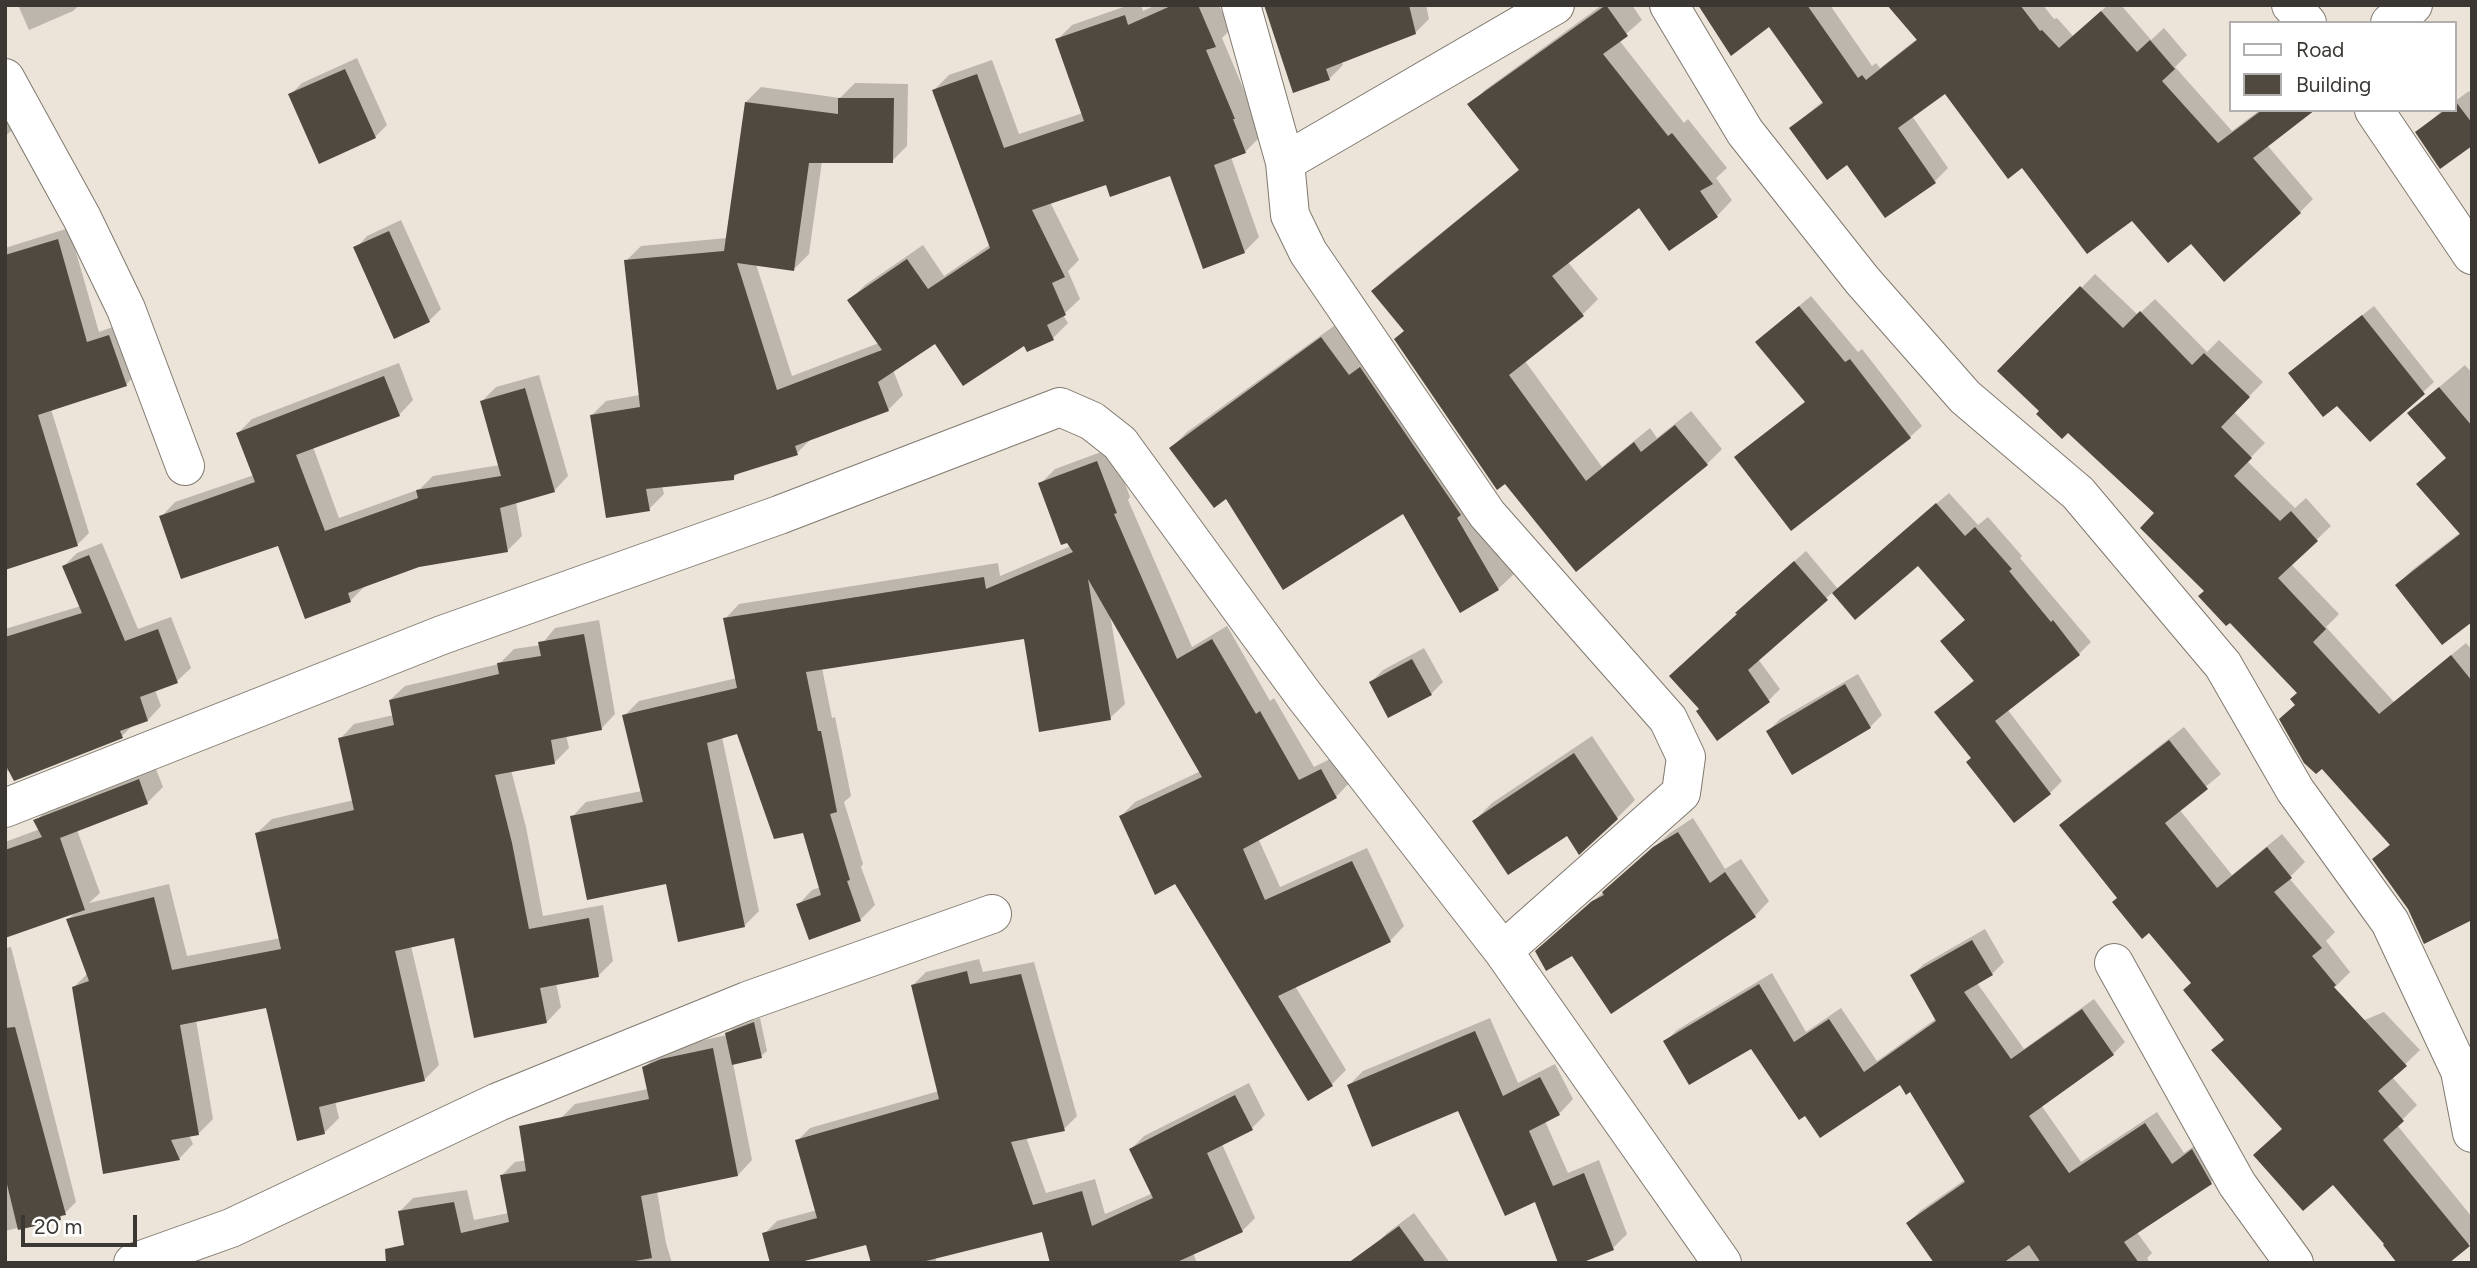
<!DOCTYPE html>
<style>
body{margin:0}
#map{position:relative;width:2477px;height:1268px;overflow:hidden;background:#ece4d9;font-family:Figtree,sans-serif}
canvas{display:block}
.frame{position:absolute;inset:0;border:7px solid #3b3834;pointer-events:none}
.legend{position:absolute;left:2229px;top:21px;width:228px;height:91px;box-sizing:border-box;background:#fff;border:2px solid #b1afae;margin:0;padding:9px 12px;list-style:none;font-size:21px;color:#3b3834}
.legend li{display:flex;align-items:center;gap:14px;height:35px}
.legend b{width:35px;border:2px solid #b1afae}
.scale{position:absolute;left:21px;top:1215px;width:116px;height:32px;box-sizing:border-box;border:4px solid #3b3834;border-top:0;padding-left:9px;font-size:21px;line-height:24px;white-space:nowrap;color:#3b3834;-webkit-text-stroke:5px #fff;paint-order:stroke}
</style>
<div id="map">
<canvas width="2477" height="1268"></canvas>
<div class="frame"></div>
<ul class="legend">
<li><b style="height:9px;background:#fff"></b>Road</li>
<li><b style="height:19px;background:#4f4940"></b>Building</li>
</ul>
<div class="scale">20 m</div>
</div>
<script>
const ctx = document.querySelector('canvas').getContext('2d');
ctx.lineJoin = 'round';
function fillPath(path, color) { ctx.fillStyle = color; ctx.fill(path, 'evenodd'); }
const shape = rows => new Path2D(rows.map(r => 'M' + r).join(''));
function strokePath(path, color, width, dash) { ctx.strokeStyle = color; ctx.lineWidth = width; ctx.lineCap = dash ? 'butt' : 'round'; ctx.setLineDash(dash || []); ctx.stroke(path); }
fillPath(shape([
 [18,5,79,5,73,11,29,30],
 [1129,5,1141,5,1143,11,1156,5,1219,5,1230,30,1222,38,1249,102,1248,104,1260,137,1245,152,1231,157,1259,237,1244,252,1171,174,1107,183,1050,202,1079,260,1068,271,1080,299,1063,315,1068,323,1053,338,1025,343,935,342,893,370,903,395,888,410,812,438,797,453,740,471,733,478,662,486,664,494,649,509,591,416,606,401,640,395,626,261,641,246,727,238,746,102,761,87,840,98,855,83,908,84,907,146,892,161,822,161,809,254,794,269,756,264,792,376,879,343,850,300,865,285,923,245,944,276,991,244,934,90,949,75,992,60,1019,134,1083,113,1057,40,1072,25],
 [1266,5,1426,5,1429,19,1415,33,1341,61,1343,65,1329,79],
 [1602,5,1632,5,1642,20,1619,40,1684,123,1688,119,1727,168,1716,178,1732,200,1717,216,1639,205,1567,261,1598,299,1583,314,1525,361,1602,467,1650,428,1657,438,1691,411,1722,449,1707,464,1577,569,1406,330,1373,291,1388,276,1520,169,1470,105,1485,90],
 [1701,5,1830,5,1872,66,1876,63,1880,68,1918,38,1906,5,2043,5,2054,19,2057,18,2073,36,2108,5,2121,5,2151,40,2164,28,2187,55,2175,67,2232,131,2260,110,2309,110,2267,145,2313,199,2300,212,2191,241,2132,218,2023,166,1945,92,1912,116,1948,168,1935,181,1848,163,1791,128,1823,101,1769,25],
 [357,58,387,125,375,137,290,95,302,83],
 [2469,91,2472,95,2472,144,2417,132,2443,110,2454,110,2454,102],
 [5,96,22,122,5,136],
 [401,220,441,309,429,321,356,248,367,236],
 [69,228,99,332,121,324,137,373,126,385,51,409,89,533,77,545,5,569,5,248],
 [2095,274,2138,315,2155,299,2207,352,2219,340,2263,382,2234,412,2265,443,2247,461,2295,508,2306,498,2331,526,2291,564,2339,614,2326,627,2394,702,2466,643,2472,650,2472,918,2409,909,2374,860,2391,843,2297,704,2299,692,2156,513,2068,431,2041,411,2000,371],
 [1811,296,1858,352,1862,349,1922,426,1910,437,1736,457,1806,401,1769,331],
 [2374,306,2434,382,2370,440,2301,363],
 [1338,323,1472,502,1514,574,1498,589,1404,511,1226,496,1171,448,1187,432],
 [399,363,413,400,399,415,313,447,339,518,420,489,433,476,500,465,482,401,496,387,539,375,568,476,554,491,516,502,522,536,507,551,419,566,365,586,350,601,279,543,161,517,175,502,254,475,238,433,252,419],
 [2465,365,2472,373,2472,620,2397,585,2412,570,2461,532,2447,457,2409,413],
 [1112,448,1130,497,1128,500,1192,647,1227,626,1270,701,1274,698,1314,767,1336,756,1350,782,1336,797,1258,838,1280,887,1367,848,1404,926,1390,941,1295,986,1346,1070,1332,1084,1309,1099,1175,881,1121,816,1135,802,1201,771,1110,614,1125,704,1110,718,1025,637,822,668,832,718,835,717,851,796,844,802,863,864,861,867,875,905,860,920,798,905,812,890,821,887,804,831,738,732,722,737,759,911,744,926,667,881,572,817,586,802,642,791,624,716,639,701,737,678,725,619,739,604,998,563,1000,576,1071,546,1040,484,1055,469],
 [1949,493,1978,525,1988,517,2022,556,2020,558,2091,642,2079,654,2007,709,2062,781,2050,793,1973,758,1937,712,1975,679,1942,641,1966,619,1918,563,1855,618,1833,592,1758,659,1780,689,1769,700,1718,738,1739,614,1748,602,1806,551,1838,589],
 [102,543,138,629,171,617,191,668,177,681,155,690,161,706,148,720,134,724,122,736,5,772,5,629,81,606,64,566,77,553],
 [599,620,615,714,601,729,566,735,569,748,554,763,511,770,526,827,543,916,603,905,613,961,599,975,556,983,561,1007,547,1022,456,936,411,946,439,1065,424,1080,335,1101,339,1118,324,1133,268,1006,196,1020,213,1119,199,1133,189,1135,193,1144,179,1159,74,987,88,973,68,919,77,911,5,931,5,842,40,829,36,821,51,805,154,764,163,787,147,803,77,830,100,893,89,903,169,884,187,956,281,938,257,833,272,819,354,800,340,739,354,724,394,715,390,700,405,686,499,664,514,649,541,645,555,628],
 [1424,648,1443,682,1431,694,1389,716,1371,682,1383,670],
 [1858,674,1882,715,1870,727,1768,731,1780,719],
 [2184,727,2221,774,2179,809,2232,875,2282,834,2305,862,2289,878,2335,932,2326,941,2350,972,2336,986,2309,999,2326,1036,2384,1012,2420,1050,2392,1077,2417,1105,2397,1125,2472,1217,2472,1241,2469,1244,2387,1244,2283,1128,2192,983,2119,897,2061,825,2076,811],
 [1592,736,1635,800,1617,818,1568,833,1474,821,1492,803],
 [1693,818,1725,869,1741,859,1769,901,1755,916,1553,937,1670,833],
 [1985,929,2004,962,1992,974,1977,983,2024,1049,2094,999,2125,1042,2113,1054,2041,1105,2081,1162,2157,1112,2184,1153,2204,1139,2223,1171,2211,1182,2136,1231,2152,1253,2147,1258,2150,1263,1936,1263,1908,1223,1920,1211,1966,1179,1910,1090,1900,1083,1751,1046,1666,1041,1677,1030,1772,973,1806,1032,1841,1008,1877,1061,1937,1018,1912,975,1924,964],
 [11,947,76,1202,60,1218,5,1231,5,948],
 [979,959,983,972,1034,962,1077,1116,1064,1129,1026,1137,1046,1193,1095,1179,1105,1214,1153,1193,1131,1149,1144,1136,1249,1083,1265,1115,1252,1128,1222,1144,1255,1218,1242,1231,1193,1253,1197,1263,1051,1263,1044,1230,935,1257,937,1263,873,1263,868,1242,764,1234,777,1221,817,1210,797,1141,810,1128,939,1091,912,986,926,972],
 [760,1018,767,1051,761,1056,733,1063,752,1160,738,1175,657,1191,666,1243,672,1263,608,1263,561,1118,575,1104,648,1089,644,1068,659,1053,677,1046,727,1035,733,1028],
 [1490,1018,1518,1083,1555,1064,1573,1099,1559,1114,1545,1121,1568,1173,1599,1160,1627,1234,1613,1248,1536,1200,1459,1109,1349,1085,1363,1071],
 [553,1156,569,1263,408,1263,400,1211,413,1198,467,1190,474,1220,509,1213,502,1175,515,1162],
 [1414,1213,1450,1263,1385,1263,1373,1247,1387,1233]
]), '#0003');
fillPath(shape([
 [1173,5,1198,5,1216,47,1206,50,1235,119,1233,119,1246,153,1214,165,1245,253,1203,269,1170,176,1110,197,1106,185,1032,210,1065,277,1052,283,1066,315,1047,325,1054,340,1027,352,1024,346,963,386,935,344,878,382,889,411,795,446,798,455,734,475,734,480,646,489,650,511,606,518,590,415,640,407,624,260,724,251,745,102,838,114,838,98,894,98,893,163,809,163,794,271,737,263,777,390,882,350,847,300,907,259,928,289,990,248,932,90,977,74,1004,148,1084,121,1055,39,1125,15,1128,25],
 [1264,5,1409,5,1416,34,1326,69,1330,80,1293,93],
 [1606,5,1628,36,1603,54,1668,136,1672,133,1713,184,1700,191,1718,217,1669,251,1639,208,1552,276,1584,316,1509,375,1586,481,1634,442,1641,452,1675,425,1708,465,1576,572,1505,484,1497,490,1394,339,1404,331,1371,291,1519,170,1467,104],
 [1698,5,1807,5,1858,78,1862,75,1866,80,1917,40,1887,5,2020,5,2040,31,2042,30,2059,48,2101,11,2137,52,2150,40,2175,69,2162,81,2218,143,2262,110,2315,110,2253,158,2301,213,2224,282,2191,244,2168,263,2132,221,2087,254,2022,168,2008,179,1945,94,1898,128,1936,183,1885,218,1847,165,1827,180,1789,128,1823,103,1769,27,1731,56],
 [345,69,376,138,319,164,288,94],
 [2456,102,2472,123,2472,146,2440,169,2415,132,2445,110,2454,110],
 [389,231,430,322,394,339,353,247],
 [58,239,87,342,109,335,127,386,38,415,78,546,5,570,5,255],
 [2080,286,2123,328,2140,311,2192,365,2204,353,2250,397,2221,427,2252,458,2234,476,2280,521,2291,511,2318,541,2278,578,2326,629,2313,642,2379,714,2451,655,2472,681,2472,920,2424,944,2408,909,2372,859,2390,845,2322,769,2316,774,2304,763,2279,719,2295,705,2290,699,2297,693,2230,623,2226,626,2198,596,2204,591,2140,528,2154,513,2068,433,2062,439,2036,414,2039,411,1997,371],
 [1799,306,1845,362,1850,359,1911,438,1791,531,1734,457,1805,402,1755,342],
 [2362,315,2425,394,2370,442,2337,406,2323,417,2288,373],
 [1321,337,1349,375,1360,367,1461,515,1457,518,1499,590,1460,613,1403,514,1283,590,1226,499,1214,508,1169,448],
 [384,376,400,416,296,455,325,531,418,498,416,490,501,476,480,401,525,388,555,492,500,508,508,552,419,567,348,593,351,602,305,619,278,546,181,579,159,516,255,482,236,433],
 [2439,387,2472,426,2472,622,2442,645,2395,585,2460,534,2416,484,2446,458,2407,413],
 [1097,461,1117,513,1114,514,1177,659,1212,639,1256,714,1260,711,1299,780,1321,769,1337,798,1243,849,1265,900,1352,861,1391,942,1278,996,1333,1086,1308,1101,1175,884,1155,895,1119,816,1202,777,1088,579,1111,720,1039,732,1024,639,806,672,818,731,821,731,837,812,830,814,850,880,847,881,861,921,809,940,796,904,821,895,803,833,774,839,737,734,707,743,745,927,678,942,666,884,587,900,570,816,643,802,622,715,737,688,723,618,984,577,986,589,1073,552,1067,543,1061,545,1038,483],
 [1936,503,1965,536,1975,527,2012,569,2009,571,2051,622,2053,620,2080,655,1995,721,2051,794,2014,823,1966,762,1971,758,1934,712,1974,681,1940,641,1965,620,1918,566,1855,620,1832,593],
 [89,555,125,641,158,629,178,683,140,697,148,721,120,731,123,738,14,781,5,764,5,637,82,613,62,566],
 [1794,561,1828,600,1748,670,1770,702,1717,741,1696,711,1699,709,1669,676,1737,614,1735,613],
 [584,634,602,730,551,740,555,764,495,775,512,843,529,929,589,918,599,977,540,988,547,1023,474,1038,454,938,395,951,425,1081,319,1107,325,1134,297,1141,266,1008,180,1025,199,1135,171,1140,180,1160,103,1174,72,987,89,981,66,919,154,897,172,970,281,949,255,833,354,810,338,738,394,725,389,700,499,674,497,663,541,656,538,642],
 [1412,659,1432,695,1388,718,1369,682],
 [1845,684,1871,728,1792,775,1766,731],
 [2169,740,2208,789,2165,823,2217,888,2267,847,2292,878,2274,892,2322,948,2312,956,2336,985,2334,987,2407,1066,2378,1091,2404,1121,2383,1140,2470,1246,2449,1263,2397,1263,2383,1245,2384,1244,2333,1185,2303,1211,2253,1155,2282,1129,2211,1050,2224,1040,2183,990,2191,983,2149,933,2142,939,2112,902,2117,898,2059,825],
 [1574,753,1618,819,1579,855,1567,836,1508,875,1472,821],
 [139,779,148,804,60,838,85,910,5,938,5,850,42,837,33,820],
 [1678,832,1710,883,1725,872,1756,917,1611,1014,1572,956,1546,971,1535,951,1592,901,1604,895,1602,892,1653,847],
 [1972,940,1993,975,1964,992,2011,1059,2082,1009,2114,1055,2029,1116,2069,1173,2145,1123,2172,1164,2192,1149,2212,1184,2124,1242,2139,1263,2041,1263,2029,1245,2003,1263,1934,1263,1906,1223,1965,1182,1910,1092,1906,1095,1900,1085,1820,1138,1805,1116,1799,1120,1751,1049,1689,1085,1663,1041,1759,984,1794,1042,1829,1019,1864,1072,1936,1021,1910,975],
 [967,971,970,984,1021,974,1065,1131,1011,1142,1033,1205,1082,1191,1092,1226,1153,1198,1129,1149,1235,1095,1253,1130,1207,1153,1243,1232,1175,1263,1050,1263,1042,1232,918,1263,871,1263,866,1245,797,1263,770,1263,762,1233,817,1218,795,1140,939,1099,911,985],
 [754,1022,762,1058,732,1065,725,1033],
 [15,1027,66,1215,60,1216,61,1220,18,1230,5,1176,5,1028],
 [1475,1031,1503,1096,1540,1077,1560,1115,1529,1131,1553,1186,1584,1173,1614,1250,1581,1263,1558,1263,1535,1202,1505,1216,1458,1111,1372,1147,1347,1085],
 [713,1048,738,1176,641,1196,652,1258,624,1263,386,1263,385,1249,404,1245,398,1211,454,1202,461,1233,509,1222,500,1175,526,1171,519,1126,649,1099,642,1067,661,1059],
 [1399,1226,1426,1263,1348,1263]
]), '#4f4940');
const minor = shape([
 [1241,5,1285,162,1290,215,1308,252,1487,514,1668,719,1686,757,1681,793,1503,951],
 [1669,5,1745,132,1862,280,1965,397,2078,493,2223,665,2295,790,2390,922,2460,1071,2472,1133],
 [2291,5,2307,23],
 [2390,23,2413,5],
 [5,78,82,218,126,309,185,466],
 [2374,110,2472,255],
 [1285,162,1555,5],
 [5,808,442,635,779,515,1060,407,1092,421,1120,443,1303,694,1503,951,1722,1263],
 [2114,963,2237,1184,2294,1263],
 [133,1263,231,1228,498,1102,747,1001,992,914]
]);
strokePath(minor, '#80796f', 40);
strokePath(minor, '#fff', 38);
</script>
